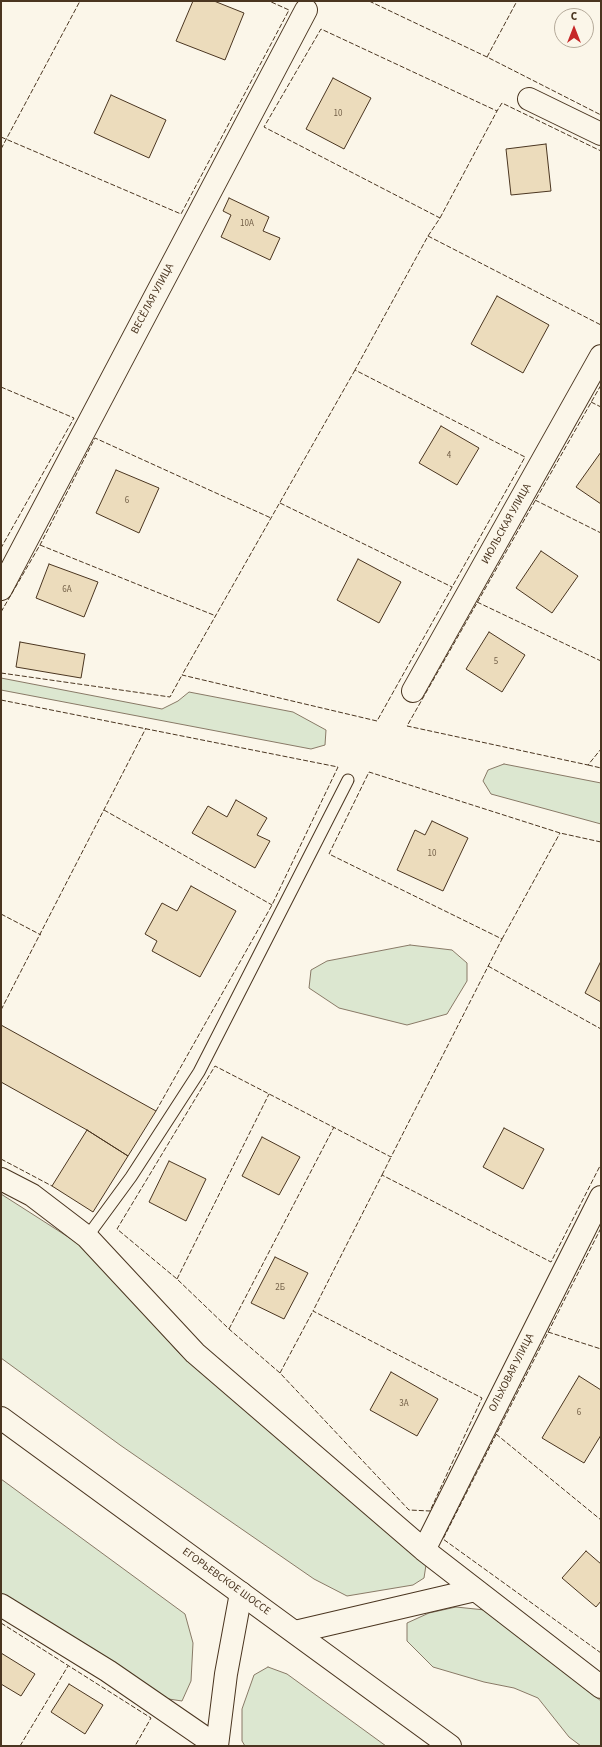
<!DOCTYPE html>
<meta charset="utf-8">
<style>
body{margin:0}
#map{position:relative;width:602px;height:1747px;overflow:hidden;background:#fbf6e9;font-family:"Source Sans 3",sans-serif}
canvas{display:block}
.frame{position:absolute;inset:0;border:2px solid #4a3520;pointer-events:none}
.north{position:absolute;left:554px;top:8px;width:40px;height:40px;box-sizing:border-box;background:#fbf6e9;border:1px solid #b4a999;border-radius:50%;rotate:0deg;font-size:11px;font-weight:700;line-height:16px;text-align:center;color:#4a3520}
.north::after{content:'';display:block;margin:auto;width:14px;height:18px;background:#c62828;clip-path:polygon(50% 0,100% 100%,50% 72%,0 100%)}
</style>
<div id="map">
<canvas width="602" height="1747"></canvas>
<div class="frame"></div>
<div class="north">С</div>
</div>
<script>
const ctx = document.querySelector('canvas').getContext('2d');
ctx.lineJoin = 'round';
function fillPath(path, color) { ctx.fillStyle = color; ctx.fill(path, 'evenodd'); }
const shape = rows => new Path2D(rows.map(r => 'M' + r).join(''));
function strokePath(path, color, width, dash) { ctx.strokeStyle = color; ctx.lineWidth = width; ctx.lineCap = dash ? 'butt' : 'round'; ctx.setLineDash(dash || []); ctx.stroke(path); }
function drawText(font, color, halo, rows, align = 'center') {
  ctx.font = font + ' "Source Sans 3",sans-serif'; ctx.lineWidth = 3; ctx.setLineDash([]); ctx.textBaseline = 'middle'; ctx.strokeStyle = halo; ctx.fillStyle = color; for (const [text, x, y, turn = 0] of rows) {
    ctx.save(); ctx.translate(x, y); ctx.rotate((+turn || 0) * Math.PI / 180); ctx.textAlign = isNaN(turn) ? turn : align; if (halo) ctx.strokeText(text, 0, 0); ctx.fillText(text, 0, 0); ctx.restore();
  }
}
const green = shape([
 [1,678,162,709,178,701,189,692,293,712,326,730,325,745,311,749,1,690,1,678],
 [504,764,601,783,601,824,491,794,483,781,488,770,504,764],
 [410,945,452,950,467,963,467,981,447,1014,407,1025,339,1008,309,988,311,970,327,961,410,945],
 [1,1194,76,1242,109,1275,180,1354,426,1565,424,1578,413,1585,347,1596,314,1579,120,1445,1,1358,1,1194],
 [1,1479,185,1614,193,1643,191,1681,182,1701,162,1698,1,1594,1,1479],
 [456,1607,485,1610,601,1701,601,1746,581,1746,569,1737,538,1698,514,1688,484,1682,433,1667,407,1641,407,1623,429,1613,456,1607],
 [268,1667,287,1674,386,1746,245,1746,242,1741,242,1709,254,1675,268,1667]
]);
fillPath(green, '#dce7d0');
strokePath(green, '#887966', 1);
const building = shape([
 [193,1,214,1,244,13,225,60,176,41,193,1],
 [333,78,371,98,344,149,306,129,333,78],
 [111,95,166,120,149,158,94,133,111,95],
 [546,144,551,191,511,195,506,149,546,144],
 [229,198,269,217,263,231,280,238,270,260,221,237,231,215,223,211,229,198],
 [497,296,549,325,523,373,471,344,497,296],
 [441,426,479,448,457,485,419,463,441,426],
 [601,452,601,504,576,487,601,452],
 [116,470,159,488,139,533,96,513,116,470],
 [541,551,578,576,552,613,516,588,541,551],
 [358,559,401,582,379,623,337,600,358,559],
 [49,564,98,582,84,617,36,598,49,564],
 [489,632,525,655,502,692,466,669,489,632],
 [20,642,85,654,81,678,16,667,20,642],
 [236,800,267,818,257,835,270,841,255,868,192,833,208,806,227,817,236,800],
 [432,821,468,838,443,891,397,870,415,830,425,835,432,821],
 [191,886,236,911,200,977,152,951,157,941,145,934,162,903,177,911,191,886],
 [601,961,601,1002,585,993,601,961],
 [1,1025,156,1111,128,1156,87,1130,1,1082,1,1025],
 [504,1128,544,1149,523,1189,483,1167,504,1128],
 [87,1130,128,1156,93,1212,52,1186,87,1130],
 [262,1137,300,1157,279,1195,242,1176,262,1137],
 [169,1161,206,1179,186,1221,149,1202,169,1161],
 [275,1257,308,1273,284,1319,251,1303,275,1257],
 [391,1372,438,1399,417,1436,370,1410,391,1372],
 [579,1376,601,1390,601,1435,584,1463,542,1438,579,1376],
 [586,1551,601,1564,601,1601,596,1607,562,1578,586,1551],
 [1,1653,35,1674,21,1696,1,1684,1,1653],
 [69,1684,103,1705,85,1734,51,1712,69,1684]
]);
fillPath(building, '#ecdcbc');
strokePath(building, '#4a3520', 1);
const lane = shape([
 [87,1237,131,1177,199,1072,348,780]
]);
const street = shape([
 [529,99,601,134],
 [1,589,306,10],
 [413,691,601,356],
 [1,1179,32,1195,87,1237,195,1353,424,1550,601,1687],
 [424,1550,601,1197],
 [1,1605,108,1671,217,1746],
 [295,1632,475,1590],
 [217,1746,226,1674,241,1593]
]);
const primary = shape([
 [1,1418,450,1746]
]);
strokePath(lane, '#4a3520', 13);
strokePath(street, '#4a3520', 24);
strokePath(primary, '#4a3520', 24);
strokePath(lane, '#fbf6e9', 11);
strokePath(street, '#fbf6e9', 22);
strokePath(primary, '#fbf6e9', 22);
strokePath(shape([
 [369,1,487,57,601,115],
 [487,57,517,1],
 [1,137,181,214,289,10,269,1],
 [1,149,80,1],
 [440,218,497,111],
 [428,236,440,218,264,127,321,29,497,111,502,103,601,151],
 [355,370,182,675,377,721,525,457,355,370,428,236,601,325],
 [601,385,407,726,588,765,601,749],
 [1,387,74,418,1,548],
 [591,402,601,407],
 [535,500,601,533],
 [280,503,452,587],
 [40,545,216,616],
 [477,602,601,661],
 [1,612,40,545,95,438,271,518],
 [1,673,170,697,182,675],
 [1,700,338,767,272,905,156,1111],
 [588,765,601,768],
 [104,810,272,905],
 [601,842,560,833,369,772,329,854,502,939,391,1157,215,1066,117,1229,177,1279,229,1329,280,1373,409,1510,430,1511,482,1398,313,1311,382,1175,551,1262,601,1164],
 [1,914,41,935],
 [502,939,560,833],
 [488,966,601,1029],
 [1,1010,146,728],
 [1,1159,52,1186],
 [382,1175,391,1157],
 [601,1228,443,1539,601,1653],
 [177,1279,269,1094],
 [229,1329,334,1127],
 [548,1332,601,1349],
 [280,1373,313,1311],
 [496,1434,601,1520],
 [1,1623,151,1718,135,1746],
 [20,1746,68,1666]
]), '#4a3520', 1, [5, 2]);
drawText('9px', '#725f47', null, [
 ["10",338,114],
 ["10А",247,224],
 ["4",449,456],
 ["6",127,501],
 ["6А",67,590],
 ["5",496,662],
 ["10",432,854],
 ["2Б",280,1288],
 ["3А",404,1404],
 ["6",579,1413]
]);
drawText('11px', '#4a3520', '#fbf6e9', [
 ["ВЕСЁЛАЯ УЛИЦА",153,299,-62],
 ["ИЮЛЬСКАЯ УЛИЦА",507,524,-61],
 ["ОЛЬХОВАЯ УЛИЦА",512,1373,-63],
 ["ЕГОРЬЕВСКОЕ ШОССЕ",226,1582,36]
]);
</script>
